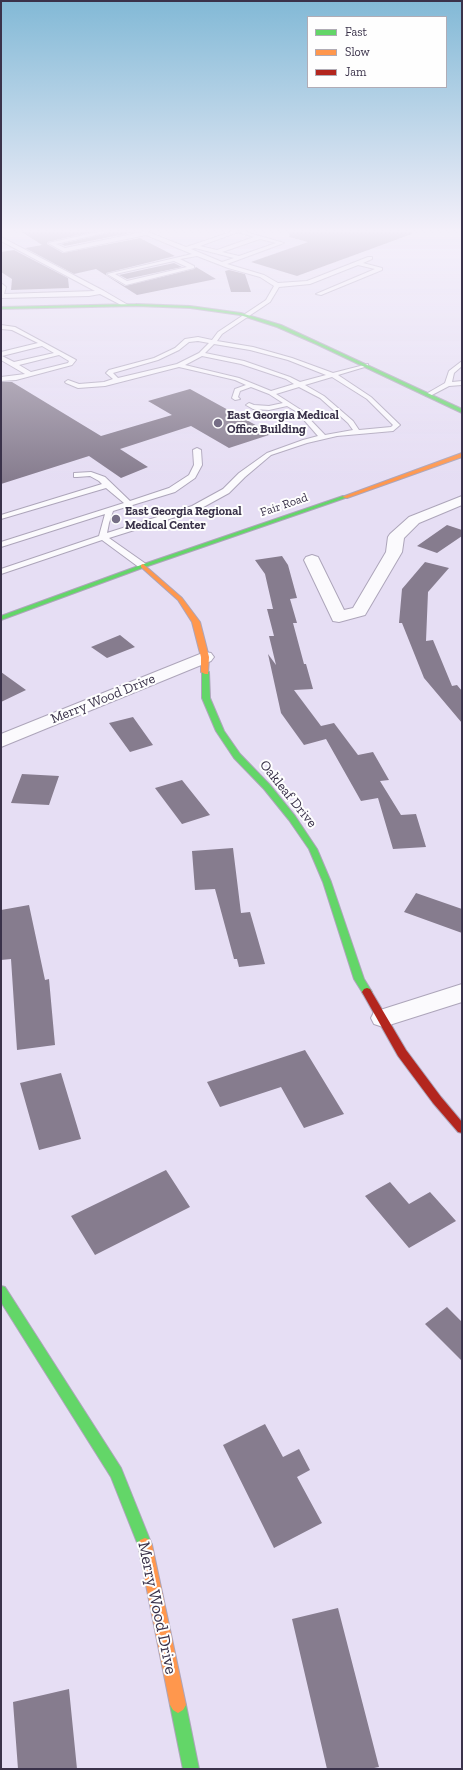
<!DOCTYPE html>
<style>
body{margin:0}
#map{position:relative;width:463px;height:1770px;overflow:hidden;background:#e6def4;font-family:"Zilla Slab",serif}
canvas{display:block}
.frame{position:absolute;inset:0;border:2px solid #3a324a;pointer-events:none}
.legend{position:absolute;left:307px;top:16px;width:140px;height:72px;box-sizing:border-box;background:#fefefe;border:1px solid #b0acb6;margin:0;padding:5px 7px;list-style:none;font-size:12px;color:#3a324a}
.legend li{display:flex;align-items:center;gap:8px;height:20px}
.legend b{width:20px;border:1px solid #b0acb6}
</style>
<div id="map">
<canvas width="463" height="1770"></canvas>
<div class="frame"></div>
<ul class="legend">
<li><b style="height:5px;background:#63d668"></b>Fast</li>
<li><b style="height:5px;background:#ff974d"></b>Slow</li>
<li><b style="height:5px;background:#b3261e"></b>Jam</li>
</ul>
</div>
<script>
const ctx = document.querySelector('canvas').getContext('2d');
ctx.lineJoin = 'round';
function fillPath(path, color) { ctx.fillStyle = color; ctx.fill(path, 'evenodd'); }
const shape = rows => new Path2D(rows.map(r => 'M' + r).join(''));
function strokePath(path, color, width, dash) { ctx.strokeStyle = color; ctx.lineWidth = width; ctx.lineCap = dash ? 'butt' : 'round'; ctx.setLineDash(dash || []); ctx.stroke(path); }
function drawText(font, color, halo, rows, align = 'center') {
  ctx.font = font + ' "Zilla Slab",serif'; ctx.lineWidth = 4; ctx.setLineDash([]); ctx.textBaseline = 'middle'; ctx.strokeStyle = halo; ctx.fillStyle = color; for (const [text, x, y, turn = 0] of rows) {
    ctx.save(); ctx.translate(x, y); ctx.rotate((+turn || 0) * Math.PI / 180); ctx.textAlign = isNaN(turn) ? turn : align; if (halo) ctx.strokeText(text, 0, 0); ctx.fillText(text, 0, 0); ctx.restore();
  }
}
fillPath(shape([
 [22,232,92,232,47,242,47,244,63,253,140,238,175,256,106,273,106,275,125,286,194,269,196,267,216,279,137,295,96,269,74,274,25,248,42,245],
 [109,232,135,232,65,246,61,244,108,233],
 [290,232,412,232,412,234,297,276,251,262,308,242,289,237],
 [14,250,68,278,69,288,11,290,12,279,1,272,1,252],
 [174,263,182,267,127,279,119,275],
 [229,270,245,274,251,292,231,292,225,271],
 [1,382,12,382,101,436,172,415,148,401,190,389,272,434,229,448,191,426,120,449,148,467,121,478,89,456,1,484],
 [447,525,462,530,462,536,437,553,417,546],
 [282,556,288,565,297,598,290,599,297,623,293,623,304,664,306,664,313,689,294,690,321,726,334,723,358,755,373,752,389,780,380,781,401,815,416,814,426,847,393,849,378,798,361,801,326,739,304,745,281,713,268,654,276,665,269,636,274,636,267,609,273,609,265,574,255,560],
 [425,562,449,568,428,592,426,641,433,640,452,686,457,685,462,691,462,723,424,678,402,623,399,623,402,589],
 [120,635,135,647,107,658,91,647],
 [1,672,26,690,1,702],
 [133,717,153,745,130,752,109,723],
 [22,774,59,776,49,805,11,803],
 [182,780,210,815,182,824,155,788],
 [233,848,241,913,250,912,265,964,239,967,237,959,234,959,215,889,195,890,192,851],
 [416,893,462,909,462,933,404,912],
 [29,905,45,980,49,979,55,1045,17,1050,11,959,1,960,1,910],
 [305,1050,344,1114,304,1128,281,1087,220,1107,207,1082],
 [61,1073,81,1139,39,1150,20,1083],
 [166,1170,190,1207,95,1255,71,1216],
 [390,1182,409,1204,430,1192,456,1221,409,1248,365,1196],
 [447,1307,462,1322,462,1361,425,1324],
 [265,1424,283,1457,299,1449,310,1470,297,1477,322,1523,274,1548,223,1445],
 [338,1608,379,1767,369,1769,327,1769,292,1619],
 [69,1689,77,1769,18,1769,13,1702]
]), '#867c8e');
const lane = shape([
 [98,232,108,232,56,244,65,248,142,232,148,232,186,247,231,232,246,232,284,243,227,264,264,275,278,283,307,281,368,257,372,257,372,259,363,263,382,268,382,270,321,295,316,294,375,269,358,265,310,284,279,287,270,302,222,334,217,341,253,347,292,358,333,373,368,364,368,366,338,375,371,397,400,425,393,431,337,436,307,443,271,455,245,477,229,493,198,510,109,538,146,564,146,568,140,568,102,540,1,574,1,569,99,536,105,514,1,547,1,542,124,503,106,488,1,519,1,515,102,484,99,481,90,476,77,477,74,477,74,473,91,472,105,477,130,501,169,488,189,475,194,465,193,450,197,448,201,450,202,465,195,478,175,492,113,511,109,523,107,533,192,506,223,489,239,473,267,453,303,440,318,436,297,412,287,406,269,410,253,409,246,405,249,403,254,405,269,406,283,403,269,394,251,387,240,391,238,397,240,399,235,400,232,398,235,389,246,385,235,380,179,367,105,386,78,388,66,383,65,382,68,380,79,384,104,382,113,379,106,373,109,370,154,358,175,348,185,339,198,337,212,340,218,332,266,300,274,286,260,277,228,268,197,256,180,259,194,266,194,268,126,285,107,274,192,254,146,235,64,252,48,243,98,232],
 [238,232,254,237,217,250,200,246,238,232],
 [260,239,276,243,239,256,222,252,260,239],
 [195,248,234,258,222,262,191,249,195,248],
 [174,261,187,267,127,281,115,274,174,261],
 [198,341,209,343,199,353,177,364,118,378,113,373,158,360,179,350,189,342,198,341],
 [214,344,250,350,288,360,326,375,300,382,290,377,244,361,205,353,214,344],
 [202,356,241,364,286,379,294,384,271,391,239,378,185,365,202,356],
 [332,377,367,399,393,425,391,427,359,430,353,421,324,396,305,385,332,377],
 [299,387,320,398,348,423,353,430,325,435,301,410,276,394,299,387],
 [1,237,104,291,128,305,123,306,100,294,89,296,1,298,1,283,6,287,4,294,95,291,1,241,1,237],
 [1,325,15,327,76,360,72,365,16,380,1,381,1,377,25,374,1,360,1,352,38,343,12,330,1,329,1,325],
 [42,346,54,353,14,362,2,356,42,346],
 [59,355,69,361,68,363,31,372,19,365,59,355],
 [462,361,462,366,454,373,452,382,462,381,462,385,449,386,430,396,426,396,426,394,445,383,449,371,462,361]
]);
const street = shape([
 [462,496,462,505,419,523,404,538,402,552,365,615,339,622,333,621,304,560,306,557,312,555,318,557,344,610,353,608,386,552,388,537,390,534,409,517,462,496],
 [205,652,211,653,214,657,211,661,1,747,1,734,205,652],
 [462,984,462,1002,383,1027,374,1024,371,1018,374,1012,462,984]
]);
const fast = shape([
 [136,304,190,306,241,313,281,325,462,409,462,413,316,344,277,327,240,315,190,308,136,306,1,309,1,307,136,304],
 [343,496,348,497,145,567,1,620,1,616,141,565,343,496],
 [202,670,205,670,209,672,210,698,224,731,240,754,270,785,295,816,317,849,331,882,364,979,372,992,370,995,364,995,354,979,323,882,309,849,289,820,264,789,234,758,216,731,202,698,202,670],
 [1,1286,5,1287,121,1468,152,1545,150,1550,145,1552,140,1550,111,1477,1,1302,1,1286],
 [178,1697,183,1700,186,1705,199,1769,183,1769,170,1705,173,1700,178,1697]
]);
const slow = shape([
 [462,453,462,457,347,498,342,497,462,453],
 [143,564,182,598,200,622,209,657,208,674,205,674,201,672,201,657,192,622,178,600,141,567,141,565,143,564],
 [145,1538,150,1540,152,1545,186,1705,183,1710,178,1713,173,1710,170,1705,138,1545,140,1540,145,1538]
]);
const jam = shape([
 [367,988,370,989,406,1050,441,1097,462,1122,462,1133,458,1132,433,1103,398,1056,362,992,364,989,367,988]
]);
strokePath(lane, '#ada5ba', 2);
strokePath(street, '#ada5ba', 2);
strokePath(fast, '#ada5ba', 2);
strokePath(slow, '#ada5ba', 2);
strokePath(jam, '#ada5ba', 2);
fillPath(lane, '#fbfafd');
fillPath(street, '#fbfafd');
fillPath(fast, '#63d668');
fillPath(slow, '#ff974d');
fillPath(jam, '#b3261e');
const sky = ctx.createLinearGradient(0, 0, 0, 480);
sky.addColorStop(0, '#82b9d6');
sky.addColorStop(0.48, '#f4f0fa');
sky.addColorStop(1, '#f4f0fa00');
ctx.fillStyle = sky;
ctx.fillRect(0, 0, 463, 480);
for (const [x, y, r, color] of [
 [218,423,5,"#766e86"],
 [116,519,5,"#766e86"]
]) { const dot = new Path2D(); dot.arc(x, y, r, 0, 2 * Math.PI); ctx.fillStyle = color; ctx.fill(dot); strokePath(dot, '#fefefe', 1.5); }
drawText('bold 12px', '#3a324a', '#fefefe', [
 ["East Georgia Medical",227,416],
 ["Office Building",227,430],
 ["East Georgia Regional",125,512],
 ["Medical Center",125,526]
], 'left');
drawText('12px', '#3a324a', '#fefefe', [
 ["Fair Road",284,505,-19]
]);
drawText('14px', '#3a324a', '#fefefe', [
 ["Merry Wood Drive",103,699,-22],
 ["Oakleaf Drive",288,794,51]
]);
drawText('17px', '#3a324a', '#fefefe', [
 ["Merry Wood Drive",157,1608,78]
]);
</script>
